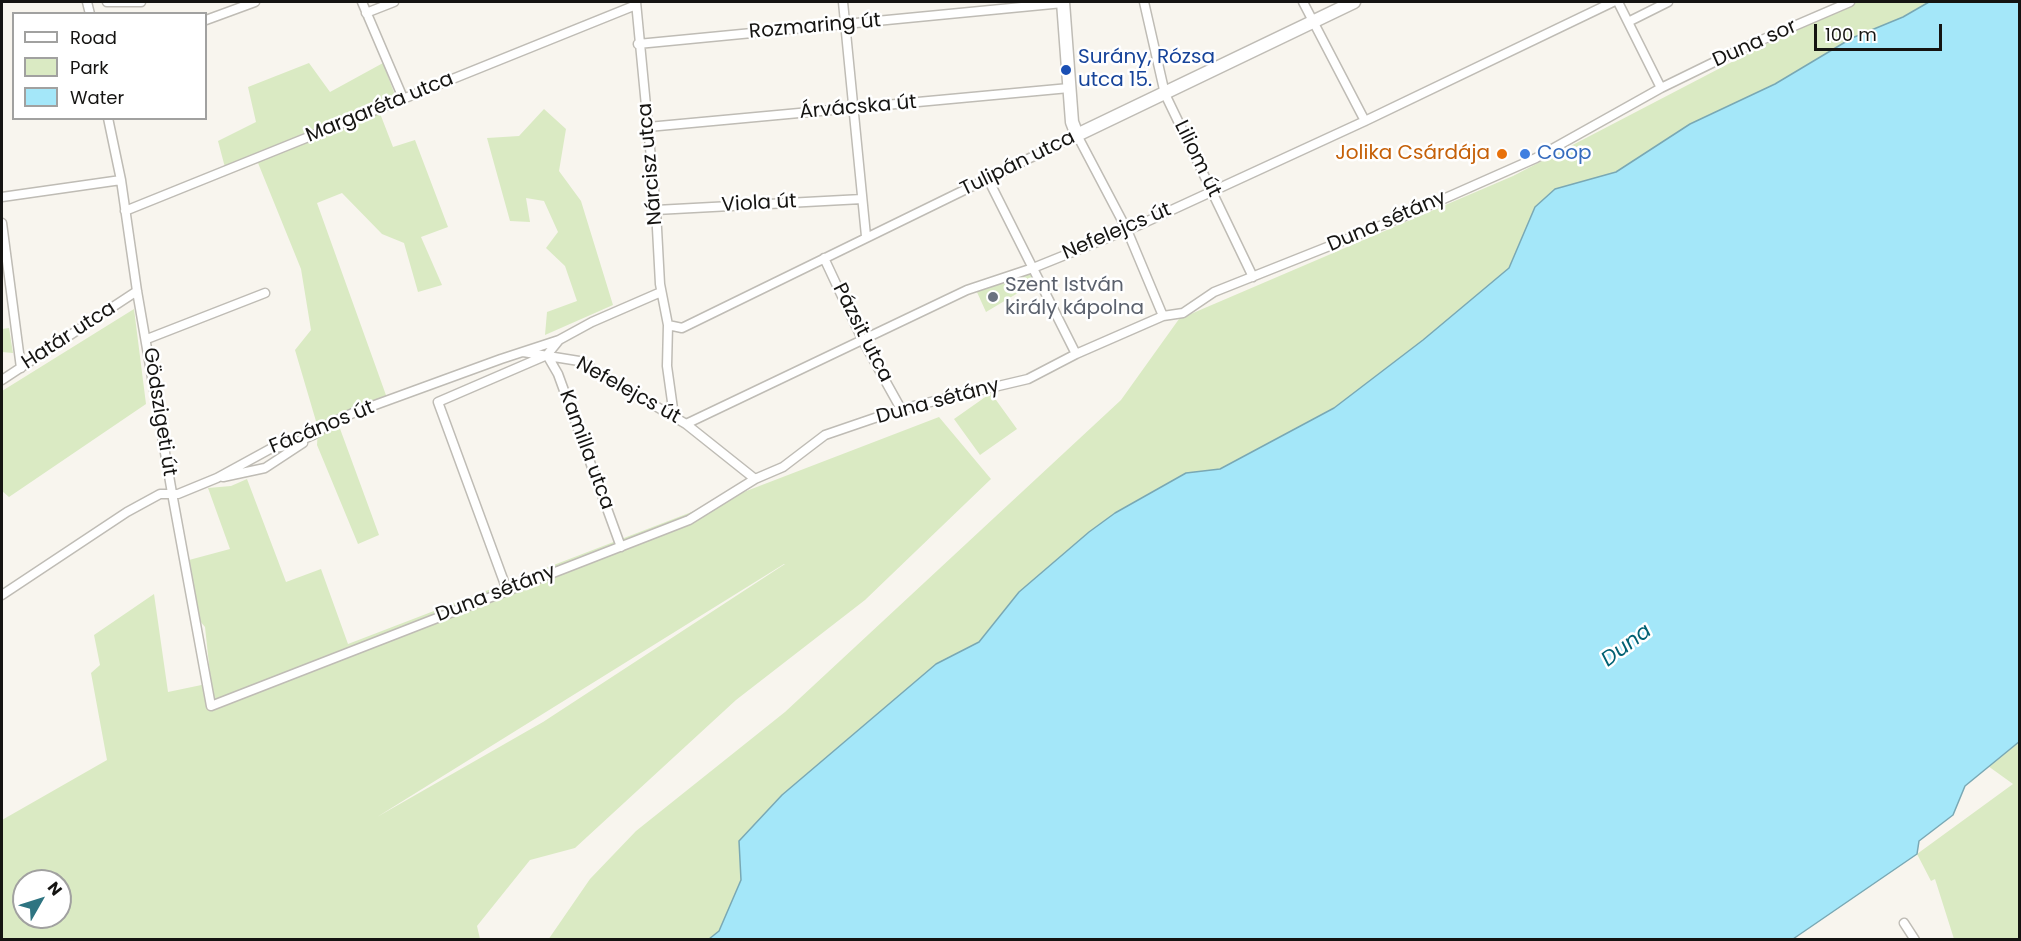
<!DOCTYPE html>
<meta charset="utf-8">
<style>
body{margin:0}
#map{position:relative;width:2021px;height:941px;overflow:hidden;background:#f8f5ee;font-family:Poppins,sans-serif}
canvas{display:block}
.frame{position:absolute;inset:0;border:3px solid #151412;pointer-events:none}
.legend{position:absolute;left:12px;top:12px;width:195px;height:108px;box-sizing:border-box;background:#fff;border:2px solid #a1a1a0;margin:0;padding:8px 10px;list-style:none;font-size:18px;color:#151412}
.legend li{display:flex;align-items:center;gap:12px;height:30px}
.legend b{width:30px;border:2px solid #a1a1a0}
.north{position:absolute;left:12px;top:869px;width:60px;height:60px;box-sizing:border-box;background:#fff;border:2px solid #a1a1a0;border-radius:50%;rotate:51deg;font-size:16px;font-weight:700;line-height:24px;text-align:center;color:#151412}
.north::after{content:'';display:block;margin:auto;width:21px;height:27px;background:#2e7481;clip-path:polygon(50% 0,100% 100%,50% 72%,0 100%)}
.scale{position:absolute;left:1814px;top:24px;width:128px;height:27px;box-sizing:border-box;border:3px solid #151412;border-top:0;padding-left:8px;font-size:18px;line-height:21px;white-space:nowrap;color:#151412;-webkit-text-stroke:4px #fff;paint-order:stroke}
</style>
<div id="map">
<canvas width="2021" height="941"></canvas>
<div class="frame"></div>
<ul class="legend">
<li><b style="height:8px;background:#fff"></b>Road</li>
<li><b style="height:16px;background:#daeac3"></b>Park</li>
<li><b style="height:16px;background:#a4e7f9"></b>Water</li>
</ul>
<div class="north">N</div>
<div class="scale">100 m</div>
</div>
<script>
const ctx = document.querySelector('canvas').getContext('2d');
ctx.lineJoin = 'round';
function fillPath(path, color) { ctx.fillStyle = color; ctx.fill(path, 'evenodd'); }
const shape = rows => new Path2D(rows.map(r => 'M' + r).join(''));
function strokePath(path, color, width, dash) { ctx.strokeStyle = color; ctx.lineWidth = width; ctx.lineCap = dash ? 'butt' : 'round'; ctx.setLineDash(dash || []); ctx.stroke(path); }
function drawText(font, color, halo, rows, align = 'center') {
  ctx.font = font + ' Poppins,sans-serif'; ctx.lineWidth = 5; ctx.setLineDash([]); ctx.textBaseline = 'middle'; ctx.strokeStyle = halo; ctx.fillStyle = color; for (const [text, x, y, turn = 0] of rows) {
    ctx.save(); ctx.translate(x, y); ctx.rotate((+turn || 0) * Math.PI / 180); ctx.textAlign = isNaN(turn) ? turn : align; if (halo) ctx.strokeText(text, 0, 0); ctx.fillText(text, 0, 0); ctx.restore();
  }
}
fillPath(shape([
 [1847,2,1929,2,1903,17,1852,38,1775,84,1690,124,1616,172,1555,189,1535,207,1509,268,1423,340,1334,408,1220,469,1186,473,1115,513,1089,532,1019,592,979,642,936,664,782,795,739,841,741,880,719,931,709,939,548,940,590,879,636,831,785,712,1121,400,1179,319,1513,176],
 [309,63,330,92,383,63,395,95,376,103,393,147,415,140,448,227,421,237,442,285,418,292,404,243,382,234,342,193,317,203,387,398,335,415,379,535,358,544,317,445,318,428,295,350,311,330,301,269,258,163,227,175,218,141,256,122,248,87],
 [544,109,566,129,559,171,581,201,613,305,545,335,547,312,577,301,565,266,546,248,558,232,544,201,526,198,530,222,510,221,487,138,519,136],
 [1032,270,1038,281,986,312,976,290],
 [134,309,146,404,9,497,2,491,2,391],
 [9,328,13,353,2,352,2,329],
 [991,393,1017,429,980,455,954,419],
 [939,417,991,479,865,600,736,700,575,848,530,860,477,926,480,939,2,939,2,820,107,760,91,673,100,665,94,635,154,594,168,692,211,683,205,627,200,621,189,560,230,549,208,488,231,486,247,479,286,582,321,569,348,644],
 [785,564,543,722,377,817,784,564],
 [24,881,60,881,60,917,24,917],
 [2019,741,2019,939,1954,939,1935,879,1931,881,1917,854,2013,784,1988,766]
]), '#daeac3');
const water = shape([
 [1929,2,2019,2,2020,741,1965,786,1953,815,1919,841,1917,854,1793,939,709,939,719,931,741,880,739,841,782,795,936,664,979,642,1019,592,1089,532,1115,513,1186,473,1220,469,1334,408,1423,340,1509,268,1535,207,1555,189,1616,172,1690,124,1775,84,1852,38,1903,17,1929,2]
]);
fillPath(water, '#a4e7f9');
strokePath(water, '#79a8b4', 1.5);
const street = shape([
 [87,2,90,14],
 [107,2,141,2],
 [362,2,403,98],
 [636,2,656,210,660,284,668,325,682,328,1077,135,1127,230,1163,316],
 [843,2,866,236],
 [1144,2,1165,94,1253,277],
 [1303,2,1365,121],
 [1618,2,1661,88],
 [366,13,394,2],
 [206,20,255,2],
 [1628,22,1668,2],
 [638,44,1063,3],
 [108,118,121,180,137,291,172,493,211,706,689,520,755,479,783,467,825,435,901,409,1028,379,1076,354,1163,316,1183,313,1214,292,1405,216,1536,158,1661,88,1743,48,1850,2],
 [648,127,1069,88],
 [988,179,1076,354],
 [2,197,121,180],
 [656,210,862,199],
 [125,211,636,5],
 [2,223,21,368],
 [824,258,862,339,901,409],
 [668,325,667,366,674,416],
 [147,339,265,293],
 [523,352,579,361,686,424,967,290,1033,268,1137,226,1365,121,1613,2],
 [547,355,558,374,621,547],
 [2,380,137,291],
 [686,424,755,479],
 [223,477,265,468,303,443],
 [507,590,438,402,547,355,559,340],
 [2,595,127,512,160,494,178,494,217,478,270,449,290,445,313,435,329,424,353,413,501,359,559,340,592,322,661,292],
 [1904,923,1915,940]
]);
const secondary = shape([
 [1063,2,1072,122,1077,135,1354,2]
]);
strokePath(street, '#bfbcb5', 11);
strokePath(secondary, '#bfbcb5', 15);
strokePath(street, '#fff', 8);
strokePath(secondary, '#fff', 12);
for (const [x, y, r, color] of [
 [1066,70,6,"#1a4fb4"],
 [1502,154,6,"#e8710a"],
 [1525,154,6,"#3f7fe0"],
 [993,297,6,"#6b7280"]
]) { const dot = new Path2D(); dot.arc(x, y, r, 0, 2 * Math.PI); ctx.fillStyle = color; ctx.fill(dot); strokePath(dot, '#fff', 2); }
drawText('20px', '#151412', '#fff', [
 ["Rozmaring út",815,27,-5],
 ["Duna sor",1755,44,-24],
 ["Margaréta utca",380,108,-22],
 ["Árvácska út",858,108,-5],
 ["Liliom út",1197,159,64],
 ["Nárcisz utca",651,164,-95],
 ["Tulipán utca",1018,164,-26],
 ["Viola út",759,204,-3],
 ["Duna sétány",1387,222,-23],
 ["Nefelejcs út",1117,232,-23],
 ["Pázsit utca",862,333,63],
 ["Határ utca",69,336,-33],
 ["Nefelejcs út",628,391,29],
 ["Duna sétány",938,402,-15],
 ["Gödszigeti út",159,412,81],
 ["Fácános út",322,428,-22],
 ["Kamilla utca",586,450,70],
 ["Duna sétány",496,594,-21]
]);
drawText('20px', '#164399', '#fff', [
 ["Surány, Rózsa",1078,58],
 ["utca 15.",1078,81]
], 'left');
drawText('20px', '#c56008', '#fff', [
 ["Jolika Csárdája",1490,154]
], 'right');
drawText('20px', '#366cbe', '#fff', [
 ["Coop",1537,154]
], 'left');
drawText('20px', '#5b616d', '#fff', [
 ["Szent István",1005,286],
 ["király kápolna",1005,309]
], 'left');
drawText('italic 21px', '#006173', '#fff', [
 ["Duna",1627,646,-37]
]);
</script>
